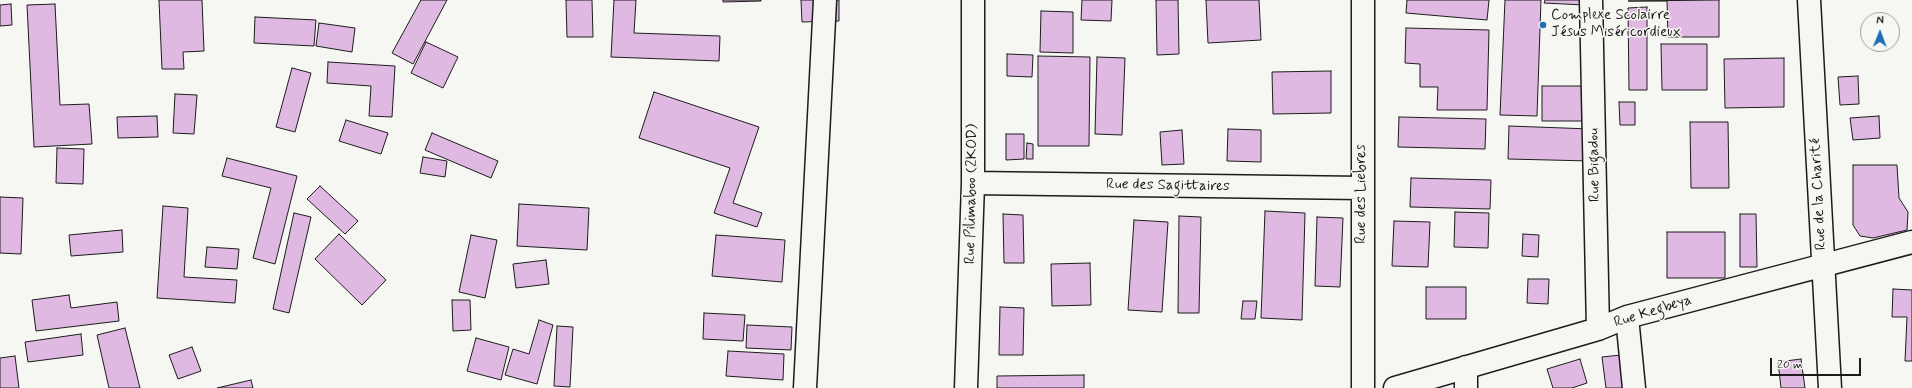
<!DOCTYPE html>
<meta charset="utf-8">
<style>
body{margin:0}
#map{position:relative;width:1912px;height:388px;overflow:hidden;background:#f6f6f2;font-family:Mynerve,sans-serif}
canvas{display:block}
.north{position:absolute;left:1860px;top:12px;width:40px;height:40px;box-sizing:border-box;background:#f6f6f2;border:1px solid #9f9f9c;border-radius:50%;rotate:1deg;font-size:11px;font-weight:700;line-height:16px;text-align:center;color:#1c1c1c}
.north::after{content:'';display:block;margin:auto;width:14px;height:18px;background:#1f6fb2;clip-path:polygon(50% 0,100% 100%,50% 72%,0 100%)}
.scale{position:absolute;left:1770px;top:358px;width:91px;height:18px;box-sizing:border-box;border:2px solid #1c1c1c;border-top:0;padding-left:5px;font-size:12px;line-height:14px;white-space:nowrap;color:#1c1c1c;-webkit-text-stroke:3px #f6f6f2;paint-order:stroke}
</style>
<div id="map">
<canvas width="1912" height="388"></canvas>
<div class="north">N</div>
<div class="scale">20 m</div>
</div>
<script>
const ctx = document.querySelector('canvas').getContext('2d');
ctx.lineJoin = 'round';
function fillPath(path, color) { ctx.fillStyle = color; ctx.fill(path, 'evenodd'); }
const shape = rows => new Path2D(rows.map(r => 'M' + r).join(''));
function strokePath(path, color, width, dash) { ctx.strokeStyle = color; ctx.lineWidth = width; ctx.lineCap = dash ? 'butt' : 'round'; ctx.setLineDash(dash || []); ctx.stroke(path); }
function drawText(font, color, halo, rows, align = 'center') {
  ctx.font = font + ' Mynerve,sans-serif'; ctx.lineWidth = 3; ctx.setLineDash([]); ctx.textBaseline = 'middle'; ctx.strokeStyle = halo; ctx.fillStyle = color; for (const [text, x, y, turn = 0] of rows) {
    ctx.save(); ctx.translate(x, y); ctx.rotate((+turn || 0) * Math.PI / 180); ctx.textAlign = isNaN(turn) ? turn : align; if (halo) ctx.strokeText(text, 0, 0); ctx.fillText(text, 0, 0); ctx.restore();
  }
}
const building = shape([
 [159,0,202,0,204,51,183,52,184,69,162,69,159,0],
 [421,0,447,0,413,64,392,53,421,0],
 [566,0,592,0,593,37,567,37,566,0],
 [614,0,636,0,634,33,720,36,719,61,611,57,614,0],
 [723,0,761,0,761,1,723,2,723,0],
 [801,0,839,0,839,21,802,22,801,0],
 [1082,0,1112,0,1111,21,1081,20,1082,0],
 [1156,0,1178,0,1179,54,1157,55,1156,0],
 [1206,0,1259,0,1261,40,1208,43,1206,0],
 [1407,0,1489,0,1487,20,1406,13,1407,0],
 [1505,0,1541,0,1537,116,1500,115,1505,0],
 [1545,0,1584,0,1584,5,1544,3,1545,0],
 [1719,0,1719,37,1668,37,1667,1,1628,1,1719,0],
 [11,4,12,25,0,26,0,5,11,4],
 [55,4,60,105,89,104,92,144,34,147,27,5,55,4],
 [1647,7,1647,90,1629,90,1628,8,1647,7],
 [1041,11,1073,12,1073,53,1040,52,1041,11],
 [255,17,316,20,314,46,254,43,255,17],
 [319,23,355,28,352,52,316,46,319,23],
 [1406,28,1489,30,1487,110,1437,110,1438,87,1420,87,1420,64,1405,63,1406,28],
 [426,42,458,57,443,88,411,73,426,42],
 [1661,44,1707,44,1707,90,1662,90,1661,44],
 [1007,54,1033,55,1032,77,1007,76,1007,54],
 [1038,56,1090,57,1089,146,1038,146,1038,56],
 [1097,57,1125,58,1122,135,1095,134,1097,57],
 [1784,58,1784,107,1725,108,1724,59,1784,58],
 [328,62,395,66,392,117,369,116,371,86,327,83,328,62],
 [292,68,311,73,295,132,276,127,292,68],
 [1331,71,1331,113,1273,114,1272,72,1331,71],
 [1858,76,1859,104,1840,105,1838,77,1858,76],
 [1542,86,1589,86,1589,121,1542,121,1542,86],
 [654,92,759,127,733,203,762,213,757,227,714,213,730,168,639,138,654,92],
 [175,94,197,95,194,134,173,133,175,94],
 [1619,102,1635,102,1635,125,1620,125,1619,102],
 [157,116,158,137,118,138,117,117,157,116],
 [1879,116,1880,138,1853,140,1850,118,1879,116],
 [1399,117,1486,119,1485,149,1398,147,1399,117],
 [346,120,388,133,381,154,339,141,346,120],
 [1690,122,1728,122,1729,188,1691,188,1690,122],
 [1509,126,1591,129,1591,161,1508,159,1509,126],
 [1228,129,1261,130,1261,162,1227,161,1228,129],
 [1182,130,1184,164,1162,165,1160,132,1182,130],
 [432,133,498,161,491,178,425,150,432,133],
 [1006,134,1024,134,1024,159,1006,160,1006,134],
 [1027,143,1033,144,1033,159,1026,159,1027,143],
 [57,148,84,149,83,184,56,183,57,148],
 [423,157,447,161,445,177,420,173,423,157],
 [227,158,297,176,275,264,253,258,271,188,222,176,227,158],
 [1853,165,1897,165,1899,198,1908,212,1907,230,1873,238,1860,236,1853,225,1853,165],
 [1411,178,1491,180,1490,209,1410,207,1411,178],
 [320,186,358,221,345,234,307,199,320,186],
 [0,197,23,198,21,254,0,253,0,197],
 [519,204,589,208,587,250,517,246,519,204],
 [163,206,188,208,184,277,237,280,235,303,157,298,163,206],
 [1265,211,1305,213,1302,320,1261,318,1265,211],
 [1455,212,1489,213,1488,248,1454,247,1455,212],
 [294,213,311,217,289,313,273,309,294,213],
 [1003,214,1023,215,1024,263,1004,263,1003,214],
 [1740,214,1756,214,1757,267,1740,267,1740,214],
 [1179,216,1201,217,1199,313,1178,313,1179,216],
 [1317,217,1343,218,1340,287,1315,286,1317,217],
 [1134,220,1168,222,1162,312,1128,310,1134,220],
 [1394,221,1430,222,1428,267,1392,266,1394,221],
 [122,230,123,252,71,256,69,235,122,230],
 [1667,232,1725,232,1725,278,1667,278,1667,232],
 [339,234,386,280,362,305,315,259,339,234],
 [1523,234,1539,235,1538,257,1522,256,1523,234],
 [471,235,497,240,485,298,459,292,471,235],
 [716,235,785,240,782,282,712,276,716,235],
 [207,247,239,249,237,269,205,267,207,247],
 [546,260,549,284,516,288,513,264,546,260],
 [1090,263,1091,305,1052,306,1051,264,1090,263],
 [1528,279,1549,279,1548,304,1527,303,1528,279],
 [1426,287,1466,287,1466,319,1426,319,1426,287],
 [1893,289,1912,290,1912,361,1905,361,1907,317,1892,317,1893,289],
 [69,295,71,308,117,302,119,321,36,331,32,300,69,295],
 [452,300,470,300,471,330,453,331,452,300],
 [1243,301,1257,301,1255,319,1241,319,1243,301],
 [1000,307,1024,308,1023,355,999,355,1000,307],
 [704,313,745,315,743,341,703,339,704,313],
 [539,320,553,325,537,384,505,375,513,349,529,354,539,320],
 [747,325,792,327,791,350,746,348,747,325],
 [557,326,573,327,570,387,554,386,557,326],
 [125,328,140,388,109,388,97,335,125,328],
 [81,334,83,355,28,362,25,342,81,334],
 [476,338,509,347,501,380,467,371,476,338],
 [192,347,201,371,178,379,169,355,192,347],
 [728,351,784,354,783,380,726,376,728,351],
 [1621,355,1625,388,1606,388,1602,357,1621,355],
 [15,356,19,388,0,388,0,358,15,356],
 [1580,359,1587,383,1572,388,1553,388,1547,369,1580,359],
 [1801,359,1805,388,1781,388,1778,362,1801,359],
 [1084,375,1084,388,997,388,997,376,1084,375],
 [251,380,253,388,217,388,251,380]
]);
fillPath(building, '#e0b9e2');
strokePath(building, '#1c1c1c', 1);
const minor = shape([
 [1363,0,1363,388],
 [1591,0,1598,329],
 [1809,0,1830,388],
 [973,183,1362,188],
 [1627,317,1634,388],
 [1466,367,1466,388],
 [805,388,825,0],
 [966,388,973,183,973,0],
 [1395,388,1598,329,1627,317,1912,242]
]);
strokePath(minor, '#1c1c1c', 25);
strokePath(minor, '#f6f6f2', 22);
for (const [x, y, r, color] of [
 [1543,25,4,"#1f6fb2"]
]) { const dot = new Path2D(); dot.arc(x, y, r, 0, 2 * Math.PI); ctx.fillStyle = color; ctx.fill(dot); strokePath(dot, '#f6f6f2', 1.5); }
drawText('15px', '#1c1c1c', '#f6f6f2', [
 ["Complexe Scolairre",1551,16],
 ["Jésus Miséricordieux",1551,33]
], 'left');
drawText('15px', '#1c1c1c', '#f6f6f2', [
 ["Rue Bigadou",1595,165,-91],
 ["Rue des Sagittaires",1168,186,1],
 ["Rue Pilimaboo (2KOD)",972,194,-89],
 ["Rue des Liebres",1362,194,-90],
 ["Rue de la Charité",1819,194,-93],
 ["Rue Kegbeya",1653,312,-17]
]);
</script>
